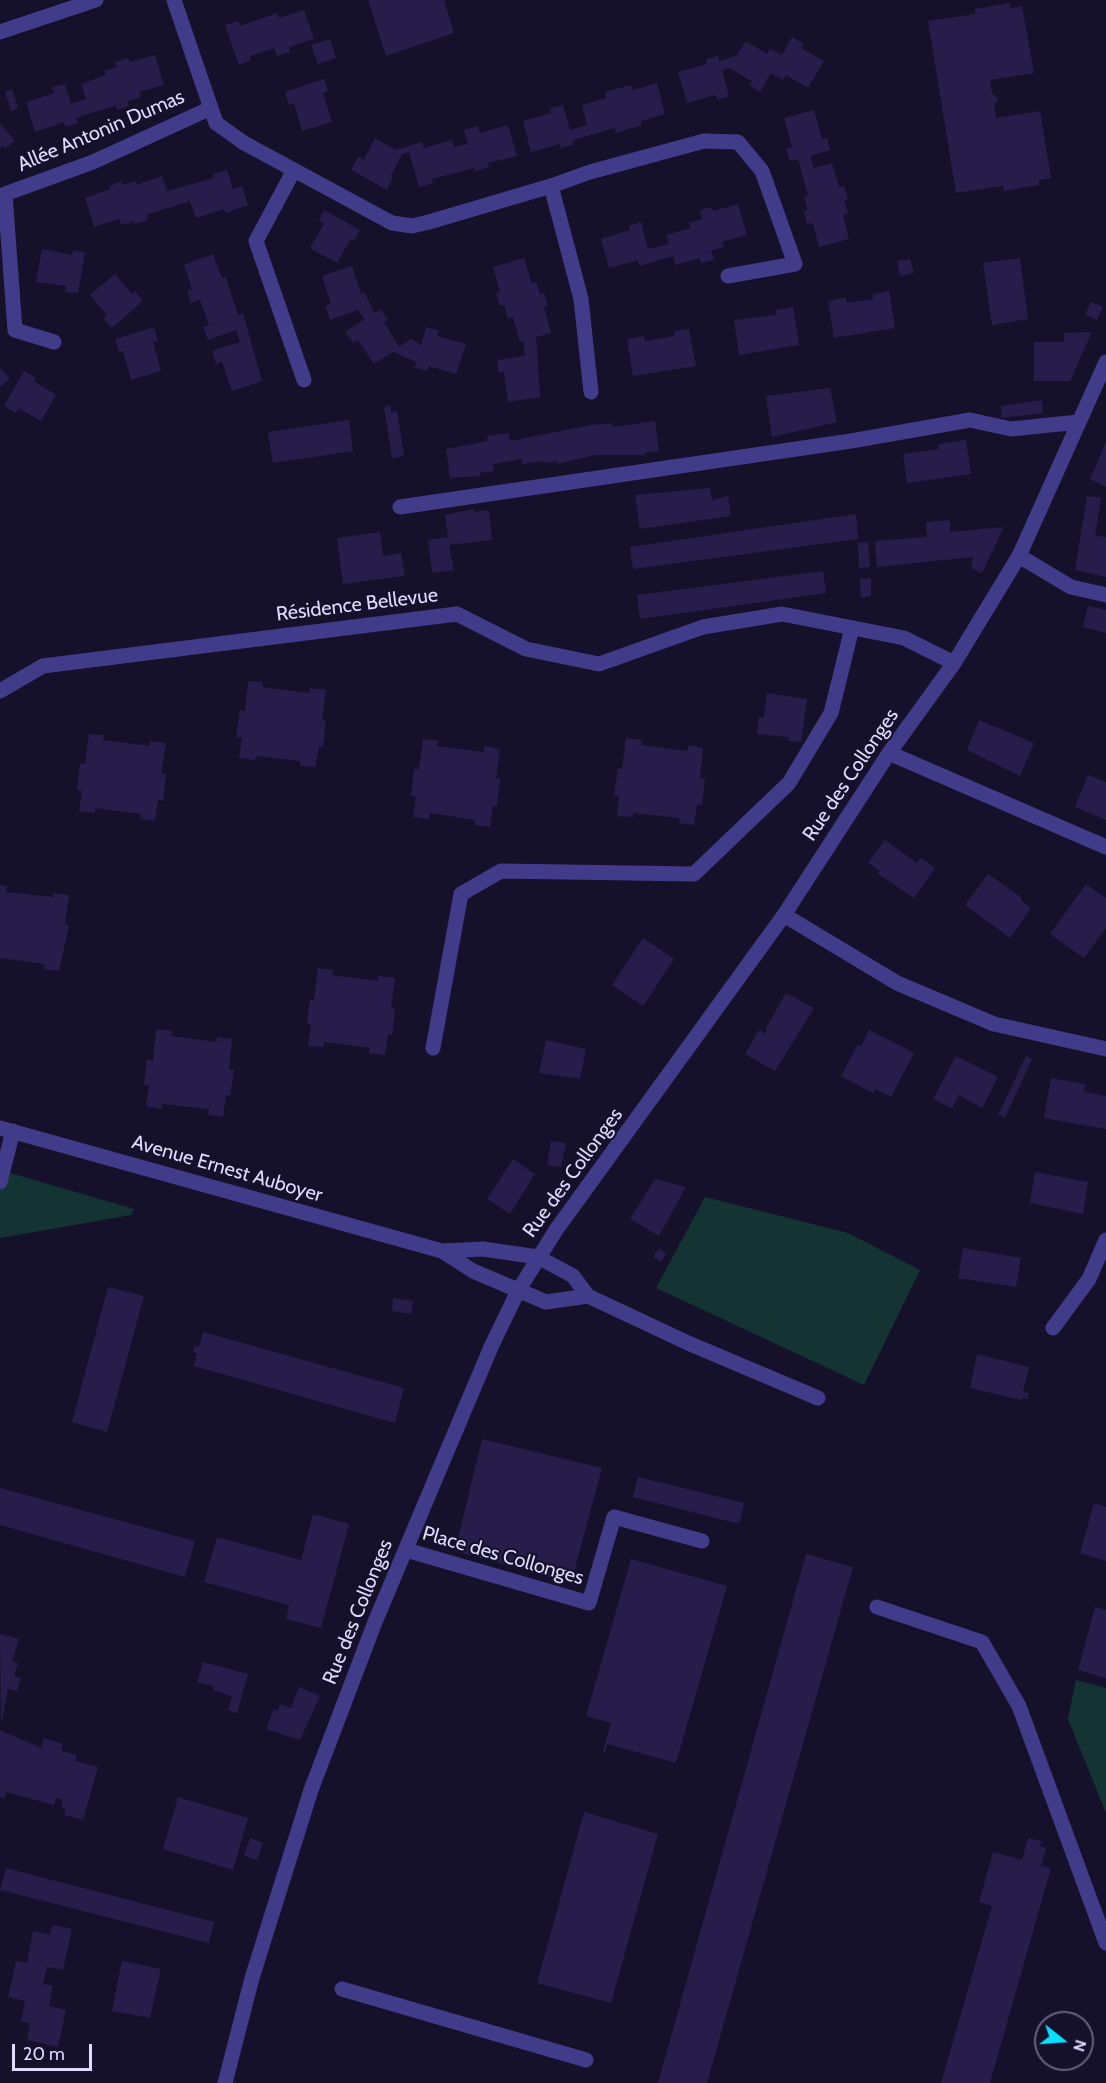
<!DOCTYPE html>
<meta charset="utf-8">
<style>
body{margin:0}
#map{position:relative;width:1106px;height:2083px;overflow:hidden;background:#16112a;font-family:Cabin,sans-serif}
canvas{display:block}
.north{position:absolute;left:1034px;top:2011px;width:60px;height:60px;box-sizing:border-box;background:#16112a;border:2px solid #66617f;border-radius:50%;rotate:107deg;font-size:16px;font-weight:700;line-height:24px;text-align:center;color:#dfdaff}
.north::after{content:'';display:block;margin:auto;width:21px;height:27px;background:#07e0fe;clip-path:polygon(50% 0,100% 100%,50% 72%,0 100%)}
.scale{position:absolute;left:12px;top:2044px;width:80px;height:27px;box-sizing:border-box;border:3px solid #dfdaff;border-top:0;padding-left:8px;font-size:18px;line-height:21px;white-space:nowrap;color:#dfdaff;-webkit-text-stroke:4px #16112a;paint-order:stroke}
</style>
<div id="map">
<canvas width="1106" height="2083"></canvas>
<div class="north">N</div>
<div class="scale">20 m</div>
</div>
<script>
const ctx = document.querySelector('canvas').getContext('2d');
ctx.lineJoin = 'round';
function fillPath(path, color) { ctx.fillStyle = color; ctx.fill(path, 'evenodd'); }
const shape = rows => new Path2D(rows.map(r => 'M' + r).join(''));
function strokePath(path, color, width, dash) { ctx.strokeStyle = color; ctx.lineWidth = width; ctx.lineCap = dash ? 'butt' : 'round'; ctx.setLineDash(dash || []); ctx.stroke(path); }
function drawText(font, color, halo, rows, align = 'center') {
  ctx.font = font + ' Cabin,sans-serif'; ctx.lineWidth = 4.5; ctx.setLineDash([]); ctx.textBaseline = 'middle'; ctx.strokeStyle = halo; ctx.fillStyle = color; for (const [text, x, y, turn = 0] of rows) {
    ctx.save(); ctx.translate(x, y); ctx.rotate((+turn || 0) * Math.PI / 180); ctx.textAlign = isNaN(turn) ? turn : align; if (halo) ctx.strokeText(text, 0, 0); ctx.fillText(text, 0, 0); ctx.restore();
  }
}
fillPath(shape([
 [0,1170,134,1209,131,1215,0,1238],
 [705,1197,848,1233,920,1270,864,1385,656,1288],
 [1076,1680,1106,1688,1106,1813,1068,1719]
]), '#143434');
fillPath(shape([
 [368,0,444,0,454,33,386,56],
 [1010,3,1010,8,1022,6,1034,73,990,80,992,93,999,99,994,105,996,118,1040,111,1051,178,1039,180,1039,185,1004,191,1003,186,956,193,928,21,975,14,975,9],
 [304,10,314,39,289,47,290,52,277,56,274,48,250,56,251,60,239,65,225,25,238,21,240,26,277,13,279,18],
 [792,37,804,44,801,48,824,61,808,88,786,75,783,80,771,73,760,92,749,85,752,81,729,68,722,70,729,96,717,100,716,95,687,103,678,72,707,64,706,59,718,56,719,61,736,56,746,41,767,54,770,49,782,55],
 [330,39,336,58,318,64,311,45],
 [155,55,164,85,139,92,141,97,128,101,129,106,117,110,116,105,76,118,78,123,65,127,64,122,35,132,26,102,54,93,52,87,65,84,71,104,86,99,81,84,106,75,104,71,117,67,115,62,128,58,130,62],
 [324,79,328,91,323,93,332,122,302,131,294,103,289,105,285,92],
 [657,83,665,114,641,121,642,125,616,133,615,128,573,140,573,145,560,148,560,144,531,152,523,121,551,113,550,108,563,105,570,130,587,125,582,105,606,98,605,92,631,85,633,90],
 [12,89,18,108,11,111,5,92],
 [814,110,822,139,827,138,830,150,810,156,814,168,832,163,839,187,844,186,848,199,844,200,848,213,843,215,849,239,819,247,813,223,807,224,804,211,808,210,804,197,808,196,798,159,790,161,786,148,792,147,784,118],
 [0,123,15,141,5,149,2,146,0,148],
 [508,125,517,156,488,163,489,167,475,171,474,168,432,179,433,183,419,187,409,152,402,154,391,176,393,177,387,190,351,170,358,157,364,160,375,138,396,150,422,142,424,148,452,140,454,147,468,144,464,130,478,126,480,133],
 [227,170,233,189,242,186,248,205,226,213,224,209,196,218,190,201,146,215,148,220,134,224,134,221,121,225,119,219,94,227,85,198,110,189,109,186,121,181,123,185,135,181,136,185,162,176,167,191,214,178,213,174],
 [738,204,747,235,722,242,724,247,711,251,714,260,701,263,700,258,676,265,673,256,639,266,638,260,609,268,601,239,630,230,629,226,641,222,648,249,669,244,666,235,691,228,689,223,702,219,700,210,712,207,713,211],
 [324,210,360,230,354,241,350,240,337,263,310,248,324,224,319,221],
 [42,249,72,255,73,250,85,252,78,293,65,292,66,286,36,282],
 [213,254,222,278,226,277,238,315,243,313,262,381,232,391,222,362,216,364,212,351,240,342,236,330,208,340,203,327,209,325,200,300,191,303,187,291,192,289,184,265],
 [524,258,532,284,536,282,540,294,544,293,548,306,544,307,551,333,536,337,540,397,508,402,504,372,499,373,497,360,525,356,523,341,520,342,513,317,508,319,504,305,500,306,496,293,500,292,493,267],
 [1020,258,1028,319,992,325,983,263],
 [910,259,914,273,900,276,897,261],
 [352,266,361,294,365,293,374,313,381,309,388,320,384,322,399,347,411,339,421,345,426,327,439,331,437,336,466,344,456,374,429,366,428,371,415,368,416,362,393,352,374,364,358,340,353,343,345,332,365,319,358,310,330,320,325,306,331,304,322,276],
 [115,274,132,294,135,291,143,301,112,328,103,318,107,315,90,295],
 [889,291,895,328,834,338,828,301,846,298,847,303,873,299,873,294],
 [1091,302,1103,307,1097,320,1085,315],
 [793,307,799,345,739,355,734,320,776,315,776,310],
 [154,327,158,341,153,342,161,371,131,380,123,351,119,352,115,339],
 [689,329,696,366,633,376,627,339,644,336,645,341,675,336,674,331],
 [1092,332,1070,381,1034,381,1034,342,1064,342,1064,333],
 [0,367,10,379,0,387],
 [24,371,36,378,34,381,56,395,41,421,18,408,16,413,4,406],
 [830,388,837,422,772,437,766,396],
 [1042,400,1043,413,1002,418,1001,406],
 [390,405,391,412,397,411,404,456,392,458,384,407],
 [349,420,353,451,273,463,268,432],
 [655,421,659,451,645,453,645,455,595,455,557,464,557,461,543,463,543,461,523,464,522,459,493,464,494,471,480,473,480,476,450,478,446,449,488,441,487,436,508,433,510,441,591,425,612,423,612,427],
 [966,440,971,474,907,483,903,454,939,449,938,444],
 [1106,442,1106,487,1090,479],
 [710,488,712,500,728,496,731,516,640,529,635,495],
 [1087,496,1101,498,1095,535,1106,537,1106,577,1075,570],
 [474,509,474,512,489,510,492,540,449,545,454,570,432,573,428,540,448,537,445,515],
 [856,514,858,539,633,569,630,547],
 [950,520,950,532,1004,527,982,573,971,568,973,557,877,567,875,541,927,537,926,522],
 [380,532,383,556,401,553,405,576,343,584,337,538],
 [868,542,870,567,859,568,858,543],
 [823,571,826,593,640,619,637,595],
 [871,578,871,596,861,598,860,579],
 [1088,606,1106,610,1106,633,1083,627],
 [248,681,263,682,262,687,309,693,310,688,326,690,322,720,326,721,323,747,319,747,315,767,300,766,300,761,256,756,255,760,239,758,242,738,236,737,240,710,245,711],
 [767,693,807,699,801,742,789,741,789,737,757,734,759,717,764,717],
 [979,720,1034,743,1020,776,967,750],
 [89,734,104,735,103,740,150,746,150,741,166,743,161,773,166,774,163,801,158,800,155,821,140,819,141,814,95,808,95,813,79,811,82,791,77,790,80,764,85,764],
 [626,738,642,740,641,745,687,751,689,745,703,748,700,778,705,778,702,805,697,805,694,825,679,823,680,818,633,813,633,817,617,816,619,796,614,795,618,768,622,769],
 [423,739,438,741,437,746,484,752,484,746,500,749,496,779,500,779,497,806,493,806,490,827,474,825,475,820,430,813,429,819,413,817,416,797,411,796,414,769,419,769],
 [1088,775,1106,782,1106,820,1075,807],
 [885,840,917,863,921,858,935,868,914,898,877,873,880,871,868,863],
 [988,874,1022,898,1021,900,1031,908,1010,938,965,905],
 [1086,884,1106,898,1106,928,1084,958,1050,934],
 [0,885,7,886,6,892,53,897,53,893,69,895,65,925,69,925,59,971,44,969,45,964,0,958],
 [643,938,674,959,643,1006,612,985],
 [318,968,333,970,332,975,378,981,378,976,395,978,391,1008,395,1009,392,1035,388,1034,385,1055,369,1053,370,1048,324,1042,323,1047,308,1046,311,1024,307,1024,310,999,314,1000],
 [786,993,814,1008,775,1071,745,1054,759,1030,766,1034,766,1028],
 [156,1029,172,1031,171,1036,217,1042,217,1037,232,1039,229,1069,234,1070,230,1096,226,1095,223,1117,208,1115,209,1109,162,1104,162,1109,146,1106,149,1085,144,1085,147,1059,153,1061],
 [869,1030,914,1053,891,1097,875,1089,873,1093,841,1076,858,1044,861,1046],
 [546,1040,586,1049,580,1079,539,1073],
 [956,1056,998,1077,982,1108,959,1095,952,1108,933,1099],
 [1026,1056,1032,1059,1005,1118,998,1115],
 [1051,1078,1085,1084,1084,1092,1106,1096,1106,1129,1044,1118],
 [551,1141,566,1143,561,1167,547,1165],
 [513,1159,535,1174,510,1214,487,1199],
 [1035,1172,1088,1182,1083,1214,1030,1203],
 [655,1179,686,1187,659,1236,630,1219],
 [659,1248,666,1254,661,1262,653,1257],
 [963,1248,1021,1258,1016,1287,958,1278],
 [108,1287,144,1296,107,1432,72,1422],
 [393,1298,413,1301,411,1314,392,1311],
 [203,1332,404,1388,395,1423,194,1366,197,1353,193,1352,195,1346,199,1347],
 [977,1354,1029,1367,1023,1392,1029,1393,1028,1399,1022,1398,1021,1400,970,1388],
 [482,1439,602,1468,571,1583,455,1551],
 [638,1477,744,1503,739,1524,633,1497],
 [0,1488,195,1541,185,1577,0,1525],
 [1094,1503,1106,1507,1106,1561,1080,1553],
 [313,1514,349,1524,321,1628,286,1619,289,1605,204,1582,217,1537,301,1560],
 [806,1554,853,1567,707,2083,658,2083],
 [631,1559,727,1586,676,1763,607,1744,605,1752,603,1751,611,1723,586,1716],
 [1095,1607,1106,1610,1106,1678,1078,1670],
 [0,1634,19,1639,12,1661,18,1663,14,1676,21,1678,17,1691,8,1689,1,1725],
 [203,1662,248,1674,237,1713,228,1710,232,1696,213,1690,214,1686,197,1682],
 [299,1687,320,1696,300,1740,266,1729,274,1709,278,1711,280,1704,291,1708],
 [0,1730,41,1748,44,1738,63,1744,61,1751,77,1755,75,1761,98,1767,83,1820,64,1815,66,1808,61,1807,63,1800,56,1798,54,1805,6,1792,4,1798,0,1797],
 [178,1797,248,1818,233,1870,163,1849],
 [584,1812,658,1834,611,2003,537,1983],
 [250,1838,263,1843,257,1860,244,1856],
 [1028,1838,1042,1841,1040,1846,1046,1848,1041,1866,1051,1868,990,2083,941,2083,992,1906,979,1902,993,1852,1022,1860],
 [6,1868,214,1922,209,1943,0,1890],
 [52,1925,72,1929,63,1970,47,1967,43,1984,53,1986,49,2006,66,2010,58,2047,27,2040,30,2023,21,2021,25,2001,8,1997,16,1961,27,1963,33,1931,50,1935],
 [122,1961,161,1969,150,2018,112,2011]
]), '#271d4b');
strokePath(shape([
 [174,0,216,123,244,143,392,223,412,226,429,222,551,186,590,172,704,141,738,142,762,171,795,264,728,276],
 [0,32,96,0],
 [294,170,256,241,304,380],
 [551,186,581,299,591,392],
 [54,342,15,330,5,194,93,162,211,108],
 [400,507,851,441,970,420,1011,429,1079,422],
 [1019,556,1071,587,1106,595],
 [0,691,43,666,457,614,526,649,599,664,703,627,782,614,904,638,954,663],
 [889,753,1106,847],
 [784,915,897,983,994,1024,1106,1049],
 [433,1048,461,894,501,871,694,874,789,783,831,713,852,628],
 [0,1128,442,1251,483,1249,538,1257,573,1276,588,1296,688,1343,818,1398],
 [0,1182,13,1131],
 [442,1251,473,1271,546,1302,588,1296],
 [1053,1328,1089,1279,1106,1240],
 [406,1550,589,1603,614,1517,702,1541],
 [877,1607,982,1642,1019,1706,1106,1943],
 [342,1989,586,2060],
 [225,2083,252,1978,311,1790,375,1622,491,1347,518,1291,556,1230,784,915,889,753,954,663,1019,556,1106,362]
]), '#413c89', 15);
drawText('20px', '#dfdaff', '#16112a', [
 ["Allée Antonin Dumas",101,131,-23],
 ["Résidence Bellevue",357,605,-7],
 ["Rue des Collonges",851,775,-56],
 ["Avenue Ernest Auboyer",227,1169,16],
 ["Rue des Collonges",573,1173,-54],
 ["Place des Collonges",503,1556,16],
 ["Rue des Collonges",358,1612,-68]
]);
</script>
